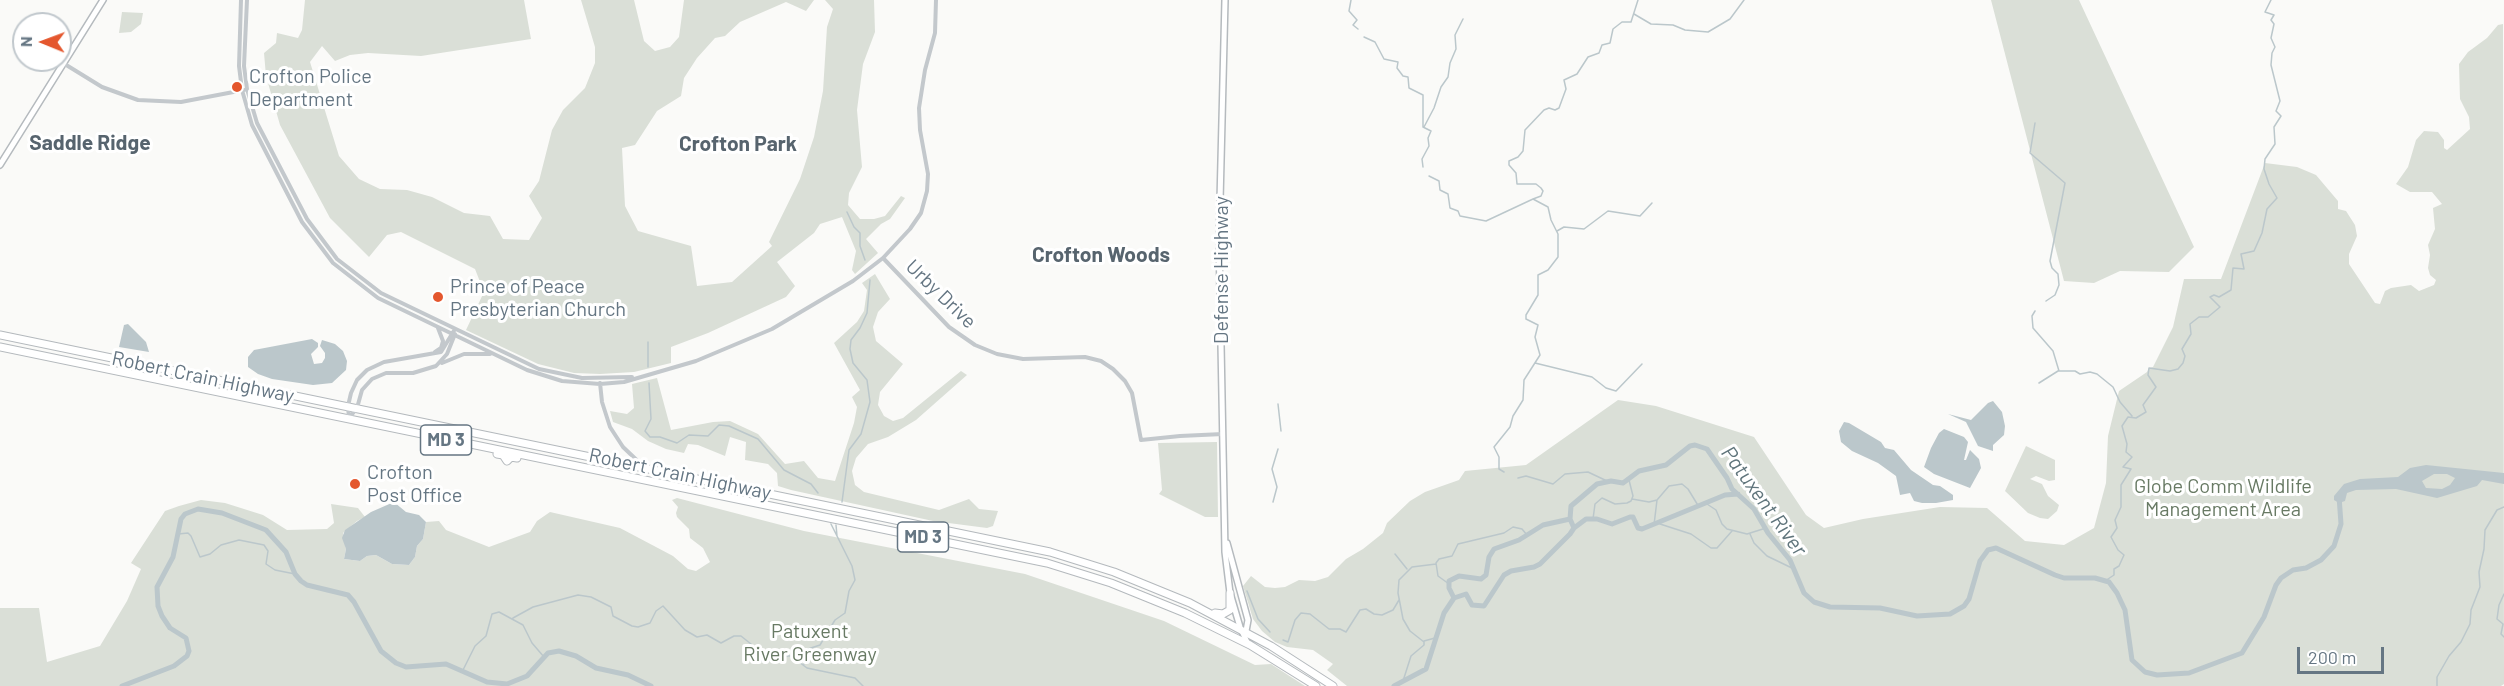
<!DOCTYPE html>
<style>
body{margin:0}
#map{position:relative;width:2504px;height:686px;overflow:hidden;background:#fafaf8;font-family:Barlow,sans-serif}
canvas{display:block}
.north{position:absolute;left:12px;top:12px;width:60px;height:60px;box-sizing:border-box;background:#fff;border:2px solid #c1c8cd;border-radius:50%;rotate:271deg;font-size:16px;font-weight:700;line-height:24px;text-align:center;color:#657683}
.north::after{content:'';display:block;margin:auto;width:21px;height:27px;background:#e4572e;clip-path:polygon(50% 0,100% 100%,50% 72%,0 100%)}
.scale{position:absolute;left:2297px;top:647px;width:87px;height:27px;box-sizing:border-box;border:3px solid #657683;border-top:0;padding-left:8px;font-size:18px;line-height:21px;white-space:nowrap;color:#657683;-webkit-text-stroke:4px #fff;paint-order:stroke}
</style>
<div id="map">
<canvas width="2504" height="686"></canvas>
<div class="north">N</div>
<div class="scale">200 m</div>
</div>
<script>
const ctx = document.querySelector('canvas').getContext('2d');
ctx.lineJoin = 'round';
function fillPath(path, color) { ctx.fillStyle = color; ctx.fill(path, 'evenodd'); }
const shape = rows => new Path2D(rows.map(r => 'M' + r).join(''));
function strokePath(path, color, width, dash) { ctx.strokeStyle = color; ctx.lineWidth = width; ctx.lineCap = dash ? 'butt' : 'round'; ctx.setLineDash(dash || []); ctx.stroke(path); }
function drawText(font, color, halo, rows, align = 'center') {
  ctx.font = font + ' Barlow,sans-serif'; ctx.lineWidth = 6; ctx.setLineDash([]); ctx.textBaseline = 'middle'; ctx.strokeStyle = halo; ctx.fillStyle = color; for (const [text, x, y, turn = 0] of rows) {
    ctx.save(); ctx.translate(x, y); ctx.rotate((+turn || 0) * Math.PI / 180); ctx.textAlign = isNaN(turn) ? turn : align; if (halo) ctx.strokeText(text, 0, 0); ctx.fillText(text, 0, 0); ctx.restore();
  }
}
fillPath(shape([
 [305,0,524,0,531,39,421,56,368,53,350,55,335,61,322,46,310,62,339,156,359,179,380,189,407,190,432,197,464,213,490,216,503,239,529,240,542,218,529,196,539,181,552,130,563,110,585,88,595,63,595,47,581,0,634,0,644,41,655,51,670,47,679,37,684,0,814,0,806,11,786,2,740,22,725,36,715,38,697,58,684,78,681,96,657,111,635,145,622,148,625,206,638,231,691,246,697,286,732,282,772,246,769,242,800,179,814,137,823,91,827,27,833,9,825,0,874,0,875,32,863,64,857,110,862,167,849,193,848,205,860,219,874,219,885,216,901,196,905,198,890,219,881,224,866,239,878,253,855,274,852,270,856,251,842,217,820,224,814,233,777,262,795,286,786,297,708,333,671,347,671,363,634,372,600,374,574,373,538,364,466,330,484,292,475,269,401,232,387,235,369,257,330,218,280,125,266,76,264,53,276,43,277,33,298,38,302,30],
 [1991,0,2079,0,2194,247,2169,272,2120,271,2094,283,2064,281],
 [122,12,143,13,141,24,131,32,119,33],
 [2503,24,2504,684,2501,686,1347,686,1327,670,1333,664,1313,650,1287,647,1275,642,1262,631,1253,619,1243,586,1251,576,1265,587,1275,588,1285,587,1299,580,1315,581,1328,577,1346,559,1363,549,1383,533,1387,523,1410,501,1425,492,1459,480,1465,471,1526,465,1618,400,1656,406,1754,437,1806,515,1824,528,1863,519,1940,507,1987,508,2025,541,2064,545,2094,528,2106,483,2108,436,2119,391,2147,372,2149,368,2153,367,2173,327,2184,279,2221,279,2265,163,2297,167,2316,175,2338,201,2338,209,2346,211,2355,225,2357,236,2349,254,2349,264,2375,303,2380,304,2385,291,2391,288,2411,285,2419,291,2434,285,2436,280,2430,275,2428,268,2430,255,2428,245,2435,229,2433,208,2442,204,2432,192,2410,192,2396,184,2408,167,2416,140,2424,131,2438,132,2444,140,2444,148,2447,150,2470,129,2469,117,2460,99,2459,64,2468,52,2487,38,2498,25],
 [875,274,890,299,878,312,873,327,876,341,903,364,880,392,878,405,884,416,893,421,903,418,961,371,967,375,916,420,888,437,868,444,856,458,852,471,855,485,864,492,939,510,969,499,979,509,998,511,993,526,987,528,933,521,791,490,778,486,777,473,768,464,745,460,746,442,730,437,725,456,698,445,688,444,684,453,666,449,648,441,632,429,613,422,610,411,627,414,634,408,632,384,657,378,671,430,713,422,730,421,758,434,785,464,804,461,818,478,835,481,854,423,857,407,852,397,860,390,834,343,857,322,864,311,867,290,862,283],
 [1217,442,1218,517,1205,517,1159,494,1162,490,1158,443],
 [2026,446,2055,460,2055,480,2049,481,2036,476,2030,479,2042,484,2048,496,2059,505,2057,511,2048,519,2040,518,2028,513,2005,491],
 [677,498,804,531,1025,574,1164,621,1255,665,1271,664,1305,686,0,686,0,608,39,608,47,662,100,646,127,601,141,569,131,563,165,511,179,506,201,500,225,503,263,515,287,530,327,529,334,523,331,504,358,508,365,517,357,521,343,533,346,549,344,559,360,561,367,556,376,555,392,564,409,565,415,557,417,546,423,539,426,522,439,521,446,530,489,547,530,532,537,521,550,512,620,528,673,556,688,569,696,571,710,562,703,548,690,538,689,529,677,517,676,513,678,507,672,500]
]), '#dadfd7');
fillPath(shape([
 [128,324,146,342,149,352,119,347,124,325],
 [312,339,318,343,318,347,311,354,314,364,322,363,325,358,325,353,320,346,322,340,335,344,343,351,347,361,346,370,332,383,313,385,272,379,258,374,248,367,248,357,254,350],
 [1993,401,2002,412,2005,426,2004,435,1993,445,1993,451,1978,446,1966,422,1948,414,1971,420,1988,403],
 [1844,422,1849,423,1881,442,1885,448,1894,450,1911,470,1933,485,1940,486,1953,495,1953,500,1936,503,1922,503,1914,501,1910,493,1900,495,1896,476,1878,463,1852,451,1841,442,1839,431],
 [1944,429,1964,437,1968,442,1964,460,1966,460,1970,450,1979,459,1981,468,1970,488,1934,474,1924,467,1931,448,1939,433],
 [2426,465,2504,473,2504,484,2482,480,2477,486,2437,498,2396,489,2356,490,2347,493,2345,501,2339,503,2334,500,2334,496,2344,484,2360,479,2398,477,2410,468],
 [2434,474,2447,474,2455,478,2450,485,2442,489,2426,488,2422,481],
 [394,502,406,512,419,515,426,522,423,539,417,546,415,557,409,565,392,564,376,555,367,556,360,561,344,559,346,549,342,538,345,530,371,512]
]), '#bbc7cb');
strokePath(shape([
 [1351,0,1349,11,1357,20,1353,25,1358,29],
 [1634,14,1651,24,1673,25,1685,30,1708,32,1730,19,1744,0],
 [1364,37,1375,42,1384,59,1398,62,1397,68,1403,76,1408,77,1409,88,1423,95,1423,127,1431,131,1428,138,1429,146,1422,159,1423,167],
 [2035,123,2030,153,2065,183,2050,261,2052,268,2058,274,2059,285,2055,295,2046,301],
 [1424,127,1434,108,1441,87,1448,77,1450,63,1456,49,1455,35,1463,19],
 [1429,176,1439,181,1440,190,1448,194,1450,208,1458,211,1460,216,1486,221,1533,199,1548,207,1551,220,1558,234,1558,257,1548,270,1538,275,1538,295,1526,315,1526,319,1538,325,1535,337,1540,355,1524,380,1523,400,1513,416,1510,427,1494,447,1499,457,1499,469,1504,472],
 [1533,199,1541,196,1543,191,1541,188,1536,184,1517,184,1516,173,1509,165,1509,161,1518,157,1523,151,1525,130,1544,110,1549,108,1555,110,1559,108,1566,89,1564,80,1577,74,1588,57,1599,53,1602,45,1610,43,1613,29,1622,22,1631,22,1638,0],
 [847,212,854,227,860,233,860,246,865,260],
 [1557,231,1564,227,1584,229,1608,211,1640,216,1652,203],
 [2035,311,2032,316,2033,328,2053,351,2059,371,2075,371,2080,374,2090,372,2097,374,2113,387,2120,402,2132,416],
 [648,342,648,367],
 [1535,363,1592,377,1606,388,1616,391,1642,364],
 [649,383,651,419,645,431,650,437,660,437,677,443,689,435,708,436,719,425,729,426,758,439,784,470,811,484,818,493],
 [2039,383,2058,371],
 [1278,404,1281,431],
 [1518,478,1526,476,1553,484,1565,474,1588,472,1607,481],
 [1632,499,1649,502,1657,500],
 [842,502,849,450,861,434,870,402,867,380,853,363,850,349,851,340,860,328,867,313,870,280],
 [1273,502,1277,487,1272,469,1278,449],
 [1707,504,1716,510,1722,524,1727,529,1747,534,1766,528],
 [1593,519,1595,504,1602,498,1615,504,1627,503,1631,501,1633,496,1629,480],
 [1660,524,1691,534,1711,548,1717,548,1732,531],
 [836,525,837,536],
 [1654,525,1657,500,1669,486,1682,484,1688,489,1699,507],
 [178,534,188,533,191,536,200,557,210,554,221,545,239,540,264,545,268,551,266,564,275,570,295,574],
 [1750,534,1754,543,1767,556,1794,569],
 [1395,554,1407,569],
 [2105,581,2114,575,2114,569,2119,566,2124,555,2118,550,2111,537,2117,528,2115,520,2121,507,2121,485,2131,469,2123,467,2132,457,2126,452,2127,444,2122,426,2128,417,2136,418,2146,412,2143,405,2156,387,2148,375,2149,368,2170,371,2178,369,2183,363,2185,356,2182,349,2191,334,2190,324,2199,317,2208,317,2220,307,2210,297,2214,295,2219,297,2231,290,2233,268,2244,269,2241,254,2254,251,2262,233,2267,209,2277,198,2269,184,2264,169,2265,159,2275,144,2274,127,2281,116,2276,111,2280,101,2271,65,2272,53,2275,47,2271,38,2274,24,2271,20,2274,15,2265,12,2271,0],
 [1449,584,1438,576,1436,563,1439,559,1452,556,1458,544,1504,533,1513,527,1522,529,1527,535],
 [1247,591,1258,619,1270,632],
 [2504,594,2499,605,2497,619,2503,624,2501,634,2504,637],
 [513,618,533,607,578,595,591,597,611,607,613,616,632,626,638,627,650,623,656,611,663,606,685,630,697,637,707,635,721,643,734,636,741,636,751,644,756,658,760,661,773,661,780,656,791,656,807,668,855,678,863,686],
 [1283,640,1288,642,1295,620,1301,613,1310,614,1329,629,1340,629,1346,632,1360,610,1366,609,1374,614,1382,615,1393,610,1399,600],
 [1424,641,1435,638],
 [804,664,805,650,820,645,835,620,845,613,849,591,855,580,852,566,831,524],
 [462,672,475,646,486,636,492,614,499,612,523,625,532,643,544,657],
 [1403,681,1411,656,1424,645,1424,642,1410,631,1403,619,1398,593,1399,580,1412,567,1436,564],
 [2437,686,2437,677,2449,656,2461,642,2470,624,2471,610,2480,587,2479,572,2484,549,2485,530,2497,510,2504,507]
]), '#bbc7cb', 1.5);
strokePath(shape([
 [1574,528,1586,519,1597,519,1612,524,1630,517,1633,517,1638,528,1642,529,1725,495,1738,494],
 [1454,598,1449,588,1449,581,1459,576,1481,579,1486,575,1489,557,1494,549,1519,540,1543,525,1570,519],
 [122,686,174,666,187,656,189,651,186,638,170,628,162,616,158,606,157,587,173,557,181,519,185,514,198,509,222,513,266,530,286,552,295,574,301,581,307,585,348,595,354,602,381,651,396,663,406,667,446,664,487,682,507,684,527,676,548,653,559,651,576,656,596,668,628,675,651,686],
 [1394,686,1426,669,1444,613,1454,598,1466,594,1472,605,1484,606,1504,575,1511,571,1534,567,1540,564,1570,534,1574,528,1570,519,1571,506,1597,484,1611,481,1623,483,1639,471,1666,465,1690,446,1695,445,1707,449,1727,478,1732,489,1754,509,1768,533,1790,560,1804,593,1814,602,1830,607,1880,608,1917,616,1950,614,1964,606,1969,599,1980,561,1988,550,1996,548,2055,575,2064,578,2095,578,2109,582,2117,593,2125,610,2132,660,2145,672,2157,675,2189,673,2242,653,2264,617,2276,585,2281,578,2293,570,2306,568,2321,560,2334,546,2341,524,2339,496]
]), '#bbc7cb', 5);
const major = shape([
 [1225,0,1219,241,1225,552,1230,593,1240,627,1247,642],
 [0,165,103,0],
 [1227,543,1248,620,1246,631]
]);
const highway = shape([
 [0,335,1050,552,1114,572,1190,603,1271,646,1333,686],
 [0,347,1047,563,1111,583,1185,613,1250,645,1316,686],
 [497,454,503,455,507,461,511,457,517,458],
 [1215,613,1223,614,1230,610,1230,593]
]);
strokePath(major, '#b5babe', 8);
strokePath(highway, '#b4b9bd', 9);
strokePath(shape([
 [241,0,239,66,242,90,252,125,302,222,333,263,378,298,527,370,562,381,600,384,624,382,696,361,772,329,853,281,883,258,910,229,921,213,927,191,928,174,920,130,919,108,925,70,935,33,936,0],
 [247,0,244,66,247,89,257,123,307,219,337,259,381,293,539,369,582,378,632,377],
 [63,63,102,87,138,100,181,102,244,90],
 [883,258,949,327,975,345,997,354,1023,359,1085,357,1101,361,1113,369,1125,381,1132,393,1141,440,1180,436,1223,434],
 [435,352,441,348,443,341,438,328],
 [442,363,464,354,490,354],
 [600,383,602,402,610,427,623,447,643,466],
 [349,418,348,406,351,393,357,380,367,370,384,362,441,352,455,329],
 [349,418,357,408,362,390,372,379,386,373,413,373,436,366,447,354,455,334]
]), '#c3c8cc', 4);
strokePath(major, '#fff', 5);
strokePath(highway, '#fff', 7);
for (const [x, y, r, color] of [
 [237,87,6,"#e4572e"],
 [438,297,6,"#e4572e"],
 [355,484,6,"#e4572e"]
]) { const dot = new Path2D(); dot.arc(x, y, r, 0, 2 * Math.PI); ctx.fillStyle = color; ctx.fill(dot); strokePath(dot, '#fff', 2); }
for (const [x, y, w] of [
 [446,440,51],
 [923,537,51]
]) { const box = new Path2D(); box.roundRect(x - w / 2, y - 15, w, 30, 4.5); ctx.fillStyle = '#fff'; ctx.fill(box); strokePath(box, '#657683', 1.5); }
drawText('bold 18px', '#657683', null, [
 ["MD 3",446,440],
 ["MD 3",923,537]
]);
drawText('20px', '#657683', '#fff', [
 ["Crofton Police",249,76],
 ["Department",249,99],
 ["Prince of Peace",450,286],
 ["Presbyterian Church",450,309],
 ["Crofton",367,472],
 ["Post Office",367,495]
], 'left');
drawText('20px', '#657683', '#fff', [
 ["Defense Highway",1221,270,-90],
 ["Urby Drive",941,294,44],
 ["Robert Crain Highway",203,377,12],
 ["Robert Crain Highway",680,474,12]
]);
drawText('20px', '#687a64', '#fff', [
 ["Globe Comm Wildlife",2223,486],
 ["Management Area",2223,509],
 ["Patuxent",810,631],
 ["River Greenway",810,654]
]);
drawText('bold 21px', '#57646e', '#fff', [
 ["Saddle Ridge",90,143],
 ["Crofton Park",738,144],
 ["Crofton Woods",1101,255]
]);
drawText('italic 21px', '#60757c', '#fff', [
 ["Patuxent River",1764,501,54]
]);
</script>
